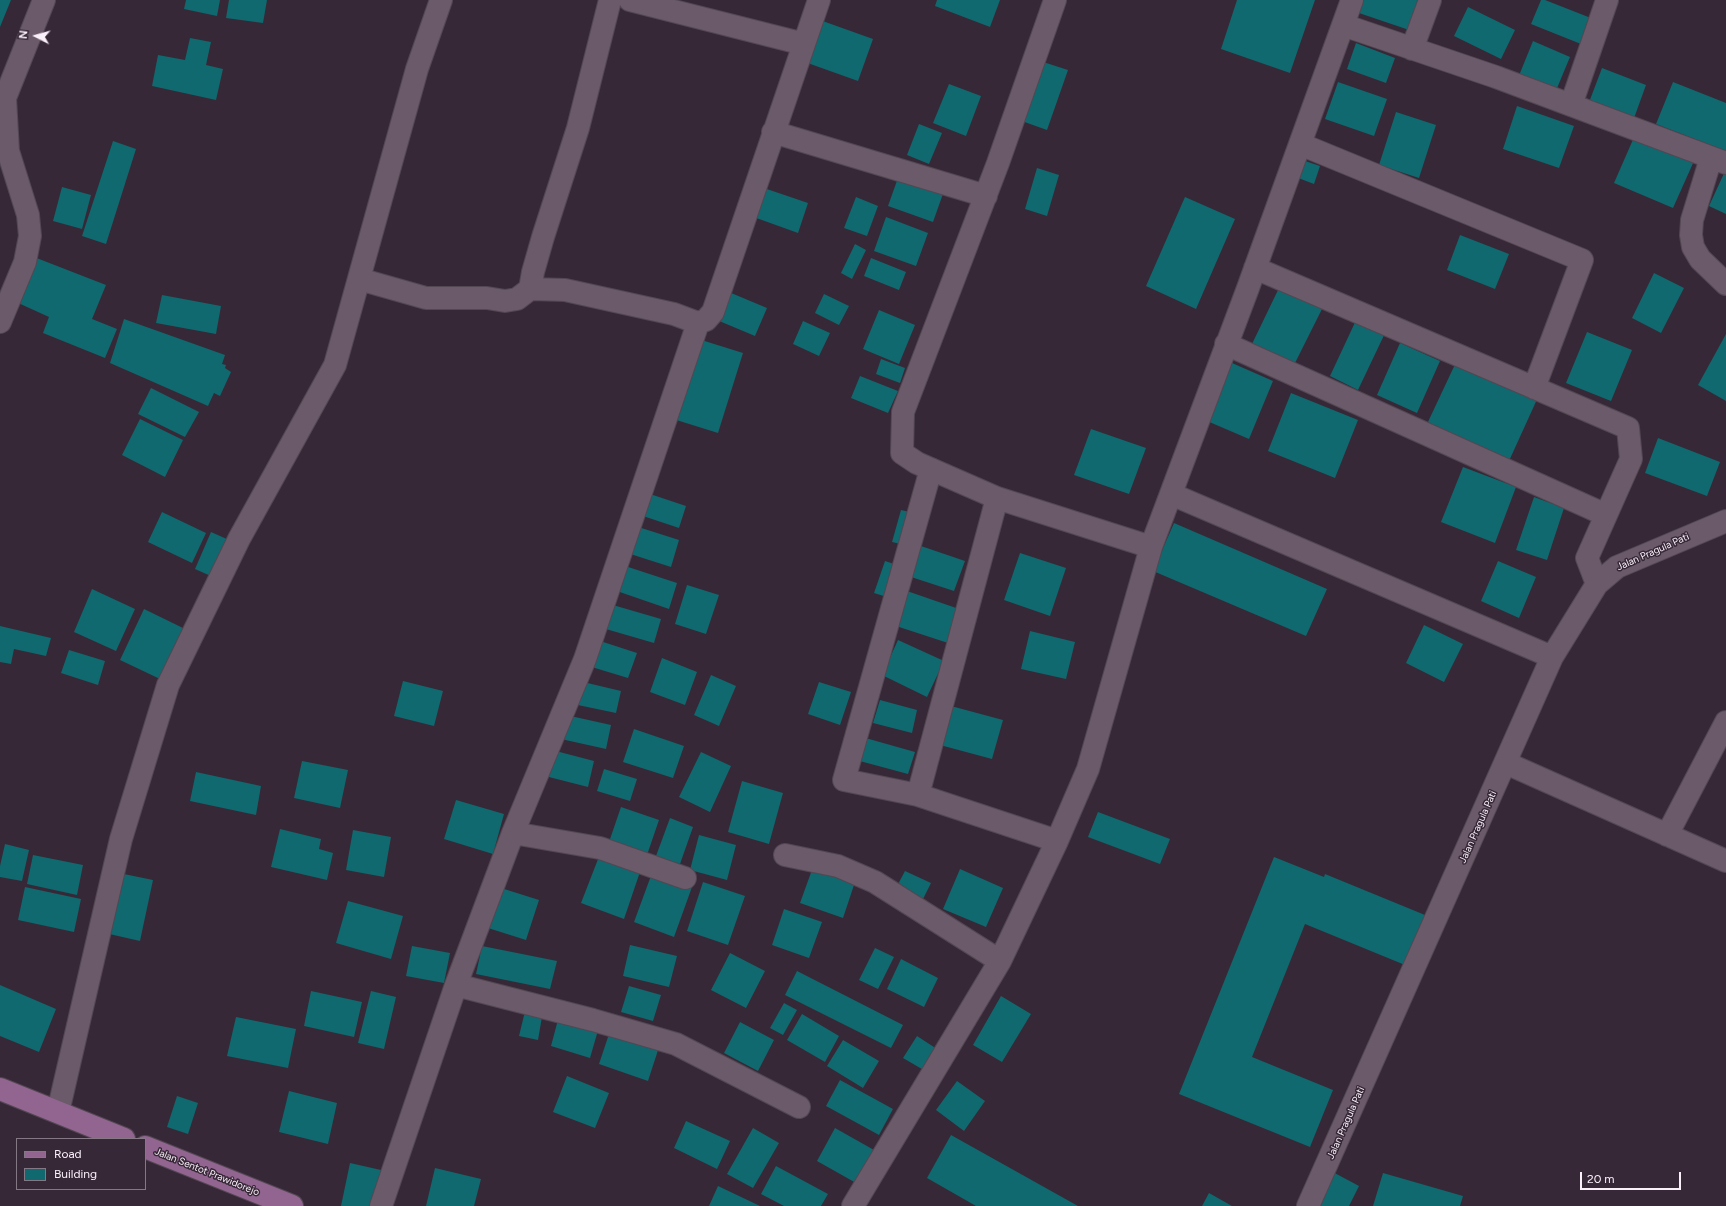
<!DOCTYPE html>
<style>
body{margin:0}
#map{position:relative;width:1726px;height:1206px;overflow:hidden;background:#372837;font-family:Figtree,sans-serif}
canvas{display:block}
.legend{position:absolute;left:16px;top:1138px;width:130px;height:52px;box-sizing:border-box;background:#372837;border:1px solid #857885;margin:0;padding:5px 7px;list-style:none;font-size:12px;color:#faf0fa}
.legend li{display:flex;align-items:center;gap:8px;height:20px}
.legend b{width:20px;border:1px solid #857885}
.north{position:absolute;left:16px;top:16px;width:40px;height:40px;-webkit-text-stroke:3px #372837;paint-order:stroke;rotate:276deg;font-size:11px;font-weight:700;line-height:16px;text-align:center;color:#faf0fa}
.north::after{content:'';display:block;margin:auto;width:14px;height:18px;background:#faf0fa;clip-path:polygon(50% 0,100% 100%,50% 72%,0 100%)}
.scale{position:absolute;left:1580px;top:1172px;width:101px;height:18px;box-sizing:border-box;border:2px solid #faf0fa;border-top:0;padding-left:5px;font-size:12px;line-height:14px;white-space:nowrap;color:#faf0fa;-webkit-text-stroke:3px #372837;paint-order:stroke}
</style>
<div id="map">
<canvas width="1726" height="1206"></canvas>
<ul class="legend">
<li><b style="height:5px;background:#916590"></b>Road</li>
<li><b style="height:11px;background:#0f696e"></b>Building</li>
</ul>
<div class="north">N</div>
<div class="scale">20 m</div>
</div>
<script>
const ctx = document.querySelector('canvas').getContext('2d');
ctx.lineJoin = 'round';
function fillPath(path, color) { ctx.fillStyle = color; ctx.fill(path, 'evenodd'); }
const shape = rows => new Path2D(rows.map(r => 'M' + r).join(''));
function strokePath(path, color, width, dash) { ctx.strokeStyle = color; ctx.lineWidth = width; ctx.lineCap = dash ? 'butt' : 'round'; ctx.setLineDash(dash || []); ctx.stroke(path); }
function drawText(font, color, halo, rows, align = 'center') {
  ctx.font = font + ' Figtree,sans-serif'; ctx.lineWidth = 3; ctx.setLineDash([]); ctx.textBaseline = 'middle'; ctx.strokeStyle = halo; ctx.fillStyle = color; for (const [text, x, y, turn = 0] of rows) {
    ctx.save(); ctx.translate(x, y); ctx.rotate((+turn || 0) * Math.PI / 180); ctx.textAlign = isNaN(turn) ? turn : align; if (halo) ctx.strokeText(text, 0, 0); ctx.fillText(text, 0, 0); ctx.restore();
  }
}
fillPath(shape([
 [0,0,11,0,0,27],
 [186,0,220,0,217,16,184,9],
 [229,0,267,0,263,23,226,18],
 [937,0,1000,0,990,27,935,6],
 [1237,0,1315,0,1290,73,1221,49],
 [1363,0,1426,0,1415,32,1359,13],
 [1541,0,1545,0,1596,20,1586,46,1531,24],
 [1468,7,1515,30,1501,59,1454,36],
 [817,19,873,39,858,81,802,61],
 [190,38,211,42,206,65,223,69,216,100,152,86,158,55,185,60],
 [1533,41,1570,57,1555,93,1518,78],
 [1356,43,1395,58,1386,83,1347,69],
 [1037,60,1068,70,1047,130,1016,119],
 [1602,68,1646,85,1633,121,1588,105],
 [1338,82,1387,99,1374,136,1325,119],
 [1673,82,1726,103,1726,151,1656,124],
 [949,84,981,96,966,136,933,123],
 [1517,106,1574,126,1559,168,1503,149],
 [1396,112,1436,125,1419,178,1379,165],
 [919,124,942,133,929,164,907,155],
 [1635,135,1694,161,1673,208,1614,183],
 [113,141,136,149,106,244,82,236],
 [1299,159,1320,166,1314,184,1293,176],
 [1037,168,1059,175,1047,216,1025,209],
 [1726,169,1726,214,1709,206],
 [899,175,944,191,933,222,888,206],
 [758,186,808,203,798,233,748,215],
 [62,187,91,195,82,229,53,221],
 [856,197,878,206,867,236,844,228],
 [1185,197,1235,219,1196,309,1146,286],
 [886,217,928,233,916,266,874,251],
 [1460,235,1509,254,1495,289,1447,270],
 [855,244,866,250,852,279,841,273],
 [34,257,106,285,92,319,117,329,105,358,43,333,49,317,16,302],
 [871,258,906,272,899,290,864,276],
 [1654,273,1684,288,1661,333,1632,318],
 [1279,288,1322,309,1293,367,1251,346],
 [724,290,767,308,755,336,712,318],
 [824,294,849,306,839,325,815,313],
 [162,295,221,306,216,334,156,323],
 [879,310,915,325,899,364,863,349],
 [1358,316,1387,329,1358,390,1330,376],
 [124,319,225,355,222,364,226,365,225,368,231,372,220,396,214,393,208,406,110,363],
 [803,321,830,333,819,356,793,344],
 [1587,332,1632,350,1611,401,1566,383],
 [1726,334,1726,401,1698,385],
 [695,338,743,353,718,433,670,418],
 [1400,343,1440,361,1417,413,1377,395],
 [1458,358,1539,395,1509,461,1427,424],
 [881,359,905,368,900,383,876,374],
 [1232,363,1273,381,1249,439,1207,421],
 [860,376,898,391,888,413,851,398],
 [151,388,199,412,185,437,138,414],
 [1291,393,1358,420,1335,478,1268,451],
 [140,419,183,440,165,477,122,455],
 [1091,429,1146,448,1129,494,1074,475],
 [1658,438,1720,462,1707,496,1645,473],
 [1463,467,1516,487,1495,543,1441,522],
 [644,492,686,506,679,528,637,514],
 [1534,497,1564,508,1547,560,1516,550],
 [901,510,914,513,905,545,892,542],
 [162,512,206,533,192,563,148,542],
 [1174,523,1327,589,1306,636,1153,571],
 [632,525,679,540,671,567,624,552],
 [211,532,229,540,213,577,195,569],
 [918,545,965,561,954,591,908,576],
 [1020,553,1066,568,1050,616,1004,600],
 [885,561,900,566,890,598,874,593],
 [1498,561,1536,577,1519,618,1481,601],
 [619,564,677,583,669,609,611,589],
 [687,585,719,595,706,634,675,624],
 [92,589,135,609,116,651,74,632],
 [907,591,959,609,948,643,896,626],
 [606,603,661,619,654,643,599,627],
 [144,609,183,628,160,679,120,660],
 [1424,625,1463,644,1444,682,1406,663],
 [0,626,51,638,46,656,14,649,11,664,0,662],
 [1030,631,1075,642,1066,679,1021,669],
 [594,639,637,653,628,678,585,665],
 [898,640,944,661,927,697,882,675],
 [69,650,105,661,98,685,61,673],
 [662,658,697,672,685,705,650,692],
 [711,675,736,686,719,726,694,715],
 [403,681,443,691,434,726,394,716],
 [579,681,621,691,616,713,573,704],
 [819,682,851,692,840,725,808,714],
 [880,700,917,710,912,733,873,723],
 [951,706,1003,720,992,759,940,745],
 [566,715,611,725,606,749,561,739],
 [634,729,684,746,673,778,623,762],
 [862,737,915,752,908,774,856,760],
 [552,750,594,761,588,787,545,776],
 [701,752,731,766,710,812,679,797],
 [302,761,348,770,340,808,294,798],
 [604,769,637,779,630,801,597,791],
 [196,772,261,786,256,815,190,801],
 [742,781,783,793,769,844,728,832],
 [456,800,504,814,493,854,444,839],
 [621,807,659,820,647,855,609,842],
 [1098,812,1170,839,1160,864,1088,837],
 [670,818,693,827,680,864,656,856],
 [280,829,321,839,319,849,333,853,327,880,271,867],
 [353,830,391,837,384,877,346,870],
 [699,835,736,845,727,880,690,870],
 [5,844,29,850,22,881,0,877,0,866],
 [600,854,641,869,624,919,581,903],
 [33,855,83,865,77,895,27,884],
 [1274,857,1324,877,1325,874,1425,915,1405,965,1305,924,1252,1057,1333,1090,1310,1147,1179,1094],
 [813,867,855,882,843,918,800,903],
 [960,869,1003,888,986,927,943,909],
 [905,871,931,883,922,901,896,888],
 [119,873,153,880,140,941,105,933],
 [652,873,692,887,674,937,634,922],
 [703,882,745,896,728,945,687,931],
 [25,887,81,899,74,932,18,920],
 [501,888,539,900,526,940,488,928],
 [348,901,403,916,391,959,336,943],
 [784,909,822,922,809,958,772,945],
 [630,945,677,956,669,987,623,976],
 [412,946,450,953,444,983,406,976],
 [482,946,557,961,550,989,476,974],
 [875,948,894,957,878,989,859,980],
 [730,953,765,971,746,1008,711,990],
 [901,959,938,978,924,1007,887,989],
 [797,971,903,1025,891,1048,785,995],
 [0,985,56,1009,39,1052,0,1036],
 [629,986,661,995,653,1021,621,1012],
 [311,991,362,1002,354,1037,304,1026],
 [371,991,396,997,384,1049,358,1043],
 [1001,996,1031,1014,1002,1062,973,1045],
 [784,1003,797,1010,783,1035,770,1028],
 [526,1007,543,1011,538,1040,519,1036],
 [802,1014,839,1036,825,1062,787,1040],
 [559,1016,599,1027,590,1058,551,1046],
 [236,1017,296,1029,288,1068,227,1056],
 [740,1022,774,1040,758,1071,724,1053],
 [611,1028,660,1044,648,1081,599,1064],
 [917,1036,940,1051,927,1072,903,1058],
 [843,1040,879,1061,863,1088,827,1066],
 [567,1076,609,1093,595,1128,553,1112],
 [840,1080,893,1109,879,1135,826,1106],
 [957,1081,985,1101,964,1131,936,1110],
 [289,1091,337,1103,328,1144,279,1132],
 [177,1096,198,1103,188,1134,167,1127],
 [686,1121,730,1141,717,1169,674,1148],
 [753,1128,779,1143,753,1188,727,1174],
 [835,1128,874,1150,856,1183,817,1161],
 [951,1135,1078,1206,976,1206,927,1178],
 [350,1163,381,1170,373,1206,341,1206],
 [776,1166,828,1194,821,1206,784,1206,761,1194],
 [435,1168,481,1179,474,1206,426,1206],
 [1329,1170,1359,1186,1349,1206,1310,1206],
 [1383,1173,1463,1196,1460,1206,1373,1206],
 [718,1186,760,1206,709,1206],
 [1209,1193,1232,1206,1202,1206]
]), '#0f696e');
const minor = shape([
 [630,0,804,44],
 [1055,0,998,163,903,412,902,453,917,463,997,498,1151,547],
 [1343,25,1496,77,1726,163],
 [1412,49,1430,0],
 [1571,105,1607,0],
 [773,132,986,196],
 [1300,144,1582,260,1534,388],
 [1711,158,1692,220,1691,235,1693,247,1700,259,1726,284],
 [1255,268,1628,428,1631,459,1587,558,1597,584],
 [359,279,426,298,487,298,505,301,517,299,530,289],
 [0,322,25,262,30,236,28,215,8,151,5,98,44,0],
 [698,323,706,320,713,312,819,0],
 [1226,344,1606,515],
 [931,469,844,780,918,795,1057,841],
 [1171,494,1552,657],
 [1506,763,1726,861],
 [918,795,997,498],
 [513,833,600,848,685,878],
 [1667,835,1726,722],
 [785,855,838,866,875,882,1000,961],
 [456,985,593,1020,676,1044,799,1107],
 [58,1112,121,839,168,685,239,539,335,365,417,69,441,0],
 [381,1206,456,985,513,833,585,659,698,323,674,314,565,290,530,289,533,272,543,237,578,128,610,0],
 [853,1206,1000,961,1057,841,1088,769,1151,547,1248,288,1352,0],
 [1308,1206,1552,657,1597,584,1617,567,1726,521]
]);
const major = shape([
 [0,1089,124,1139],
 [145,1147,292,1206]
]);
strokePath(minor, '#534753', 24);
strokePath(major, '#534753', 24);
strokePath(minor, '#6b5a6a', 22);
strokePath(major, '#916590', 22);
drawText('10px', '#faf0fa', '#372837', [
 ["Jalan Pragula Pati",1653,552,-24],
 ["Jalan Pragula Pati",1478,827,-66],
 ["Jalan Pragula Pati",1346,1123,-66],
 ["Jalan Sentot Prawidorejo",207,1172,22]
]);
</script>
